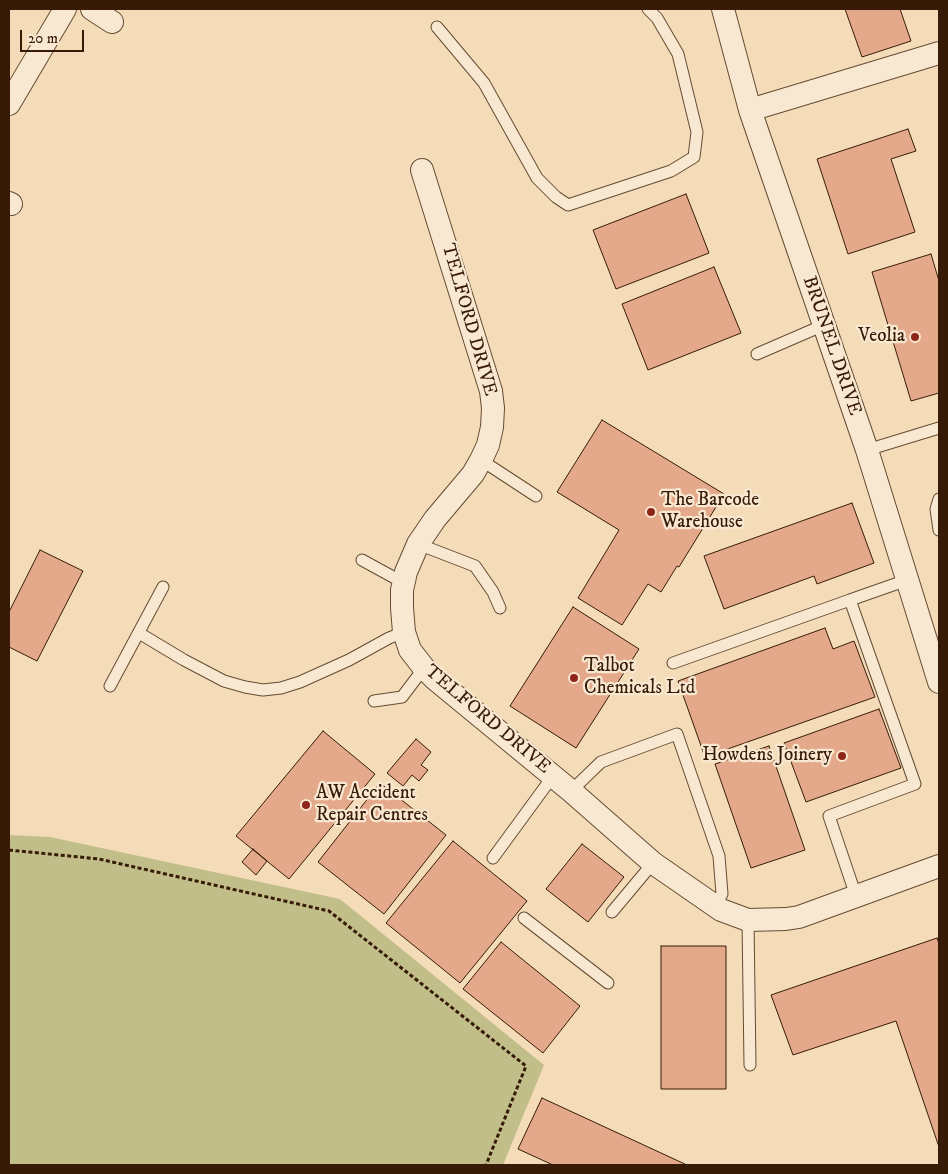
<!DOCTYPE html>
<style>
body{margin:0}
#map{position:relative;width:948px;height:1174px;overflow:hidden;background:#f4dcb8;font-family:"IM FELL DW Pica",serif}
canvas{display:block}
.frame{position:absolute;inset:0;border:10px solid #371b07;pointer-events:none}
.scale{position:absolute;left:20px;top:30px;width:64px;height:22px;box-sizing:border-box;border:2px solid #371b07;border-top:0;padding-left:6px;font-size:15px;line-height:18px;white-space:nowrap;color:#371b07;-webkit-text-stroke:4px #f8e8d1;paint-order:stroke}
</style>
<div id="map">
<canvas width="948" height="1174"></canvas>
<div class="frame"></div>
<div class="scale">20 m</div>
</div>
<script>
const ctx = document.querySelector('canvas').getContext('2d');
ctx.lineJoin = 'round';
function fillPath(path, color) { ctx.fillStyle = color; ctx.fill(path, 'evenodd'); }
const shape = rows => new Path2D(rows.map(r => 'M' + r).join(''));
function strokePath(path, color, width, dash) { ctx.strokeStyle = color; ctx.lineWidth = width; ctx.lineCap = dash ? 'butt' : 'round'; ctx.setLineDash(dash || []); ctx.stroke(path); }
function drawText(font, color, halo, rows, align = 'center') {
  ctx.font = font + ' "IM FELL DW Pica",serif'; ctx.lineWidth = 4.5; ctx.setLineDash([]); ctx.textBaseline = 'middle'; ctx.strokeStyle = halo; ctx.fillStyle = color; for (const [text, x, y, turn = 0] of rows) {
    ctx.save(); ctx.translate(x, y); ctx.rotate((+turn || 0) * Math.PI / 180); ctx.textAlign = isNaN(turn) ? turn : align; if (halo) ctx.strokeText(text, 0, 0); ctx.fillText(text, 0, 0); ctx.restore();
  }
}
fillPath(shape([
 [9,835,50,837,340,899,544,1065,503,1165,9,1165]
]), '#c2be8a');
const building = shape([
 [845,9,900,9,911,41,862,57,845,9],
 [908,129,916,151,891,159,915,232,848,254,817,159,908,129],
 [686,194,709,253,616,289,593,230,686,194],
 [931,254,939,281,939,393,911,401,872,272,931,254],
 [714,267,741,333,648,370,622,304,714,267],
 [602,420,724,494,679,567,677,566,661,592,648,584,622,625,578,598,619,530,557,492,602,420],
 [852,503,874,563,817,584,814,576,724,609,704,556,852,503],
 [40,550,83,571,37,661,9,647,9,612,40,550],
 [573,607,639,649,576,748,510,706,573,607],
 [825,628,833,649,854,641,875,697,705,757,678,681,825,628],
 [879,709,901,768,806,802,784,743,879,709],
 [323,731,375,774,289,879,236,836,323,731],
 [416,739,431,752,421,765,428,770,419,781,412,775,403,786,387,773,416,739],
 [769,746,805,850,751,868,715,764,769,746],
 [380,783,446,835,384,914,318,862,380,783],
 [453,841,527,901,460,983,386,923,453,841],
 [582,844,624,877,588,922,546,889,582,844],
 [253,849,267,861,256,875,242,862,253,849],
 [937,938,939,944,939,1147,896,1021,793,1055,771,995,937,938],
 [501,942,580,1006,543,1053,463,989,501,942],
 [661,946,726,946,726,1089,661,1089,661,946],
 [542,1098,687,1165,553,1165,518,1149,542,1098]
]);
fillPath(building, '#e4a88a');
strokePath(building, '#371b07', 1);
const service = shape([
 [437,27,484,83,537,178,556,197,568,205,671,171,694,157,697,132,678,54,657,18,648,9],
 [757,354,824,325],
 [867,450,939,428],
 [481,460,536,496],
 [939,499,936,509,939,530],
 [418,544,475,566,493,592,500,608],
 [362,560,404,583],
 [850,600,907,580],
 [139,633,184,660,224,681,245,687,263,690,281,688,300,682,349,660,389,638,404,632],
 [673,663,850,600,915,784,829,816,856,896],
 [110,686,163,587],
 [374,701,402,697,424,668],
 [571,791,601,762,677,734,719,856,722,894,715,906],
 [493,858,553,776],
 [612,912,653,863],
 [524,918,608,983],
 [748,920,750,1065]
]);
const minor = shape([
 [92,9,112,22],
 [723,9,750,110,867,450,939,682],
 [9,104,65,9],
 [750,110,939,53],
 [422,170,491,391,493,408,492,427,488,445,481,460,473,474,435,519,418,544,406,572,402,590,402,608,404,632,410,650,424,668,435,679,571,791,653,863,721,910,748,920,786,919,799,917,939,866],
 [9,203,11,204]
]);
strokePath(service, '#664b33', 13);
strokePath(minor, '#664b33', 24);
strokePath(shape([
 [9,850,99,859,329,911,526,1066,486,1165]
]), '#371b07', 3, [4, 2.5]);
strokePath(service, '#f8e8d1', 11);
strokePath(minor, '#f8e8d1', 22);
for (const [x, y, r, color] of [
 [915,337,5,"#8f2418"],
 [651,512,5,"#8f2418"],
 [574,678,5,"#8f2418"],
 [842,756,5,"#8f2418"],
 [306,805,5,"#8f2418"]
]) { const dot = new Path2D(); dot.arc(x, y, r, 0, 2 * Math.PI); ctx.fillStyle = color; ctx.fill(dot); strokePath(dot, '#f8e8d1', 2); }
drawText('19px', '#371b07', '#f8e8d1', [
 ["TELFORD DRIVE",468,320,74],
 ["BRUNEL DRIVE",831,346,71],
 ["TELFORD DRIVE",487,720,40]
]);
drawText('19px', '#371b07', '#f8e8d1', [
 ["Veolia",905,337,"right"],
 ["The Barcode",661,501],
 ["Warehouse",661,523],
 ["Talbot",584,667],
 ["Chemicals Ltd",584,689],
 ["Howdens Joinery",832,756,"right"],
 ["AW Accident",316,794],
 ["Repair Centres",316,816]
], 'left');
</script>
